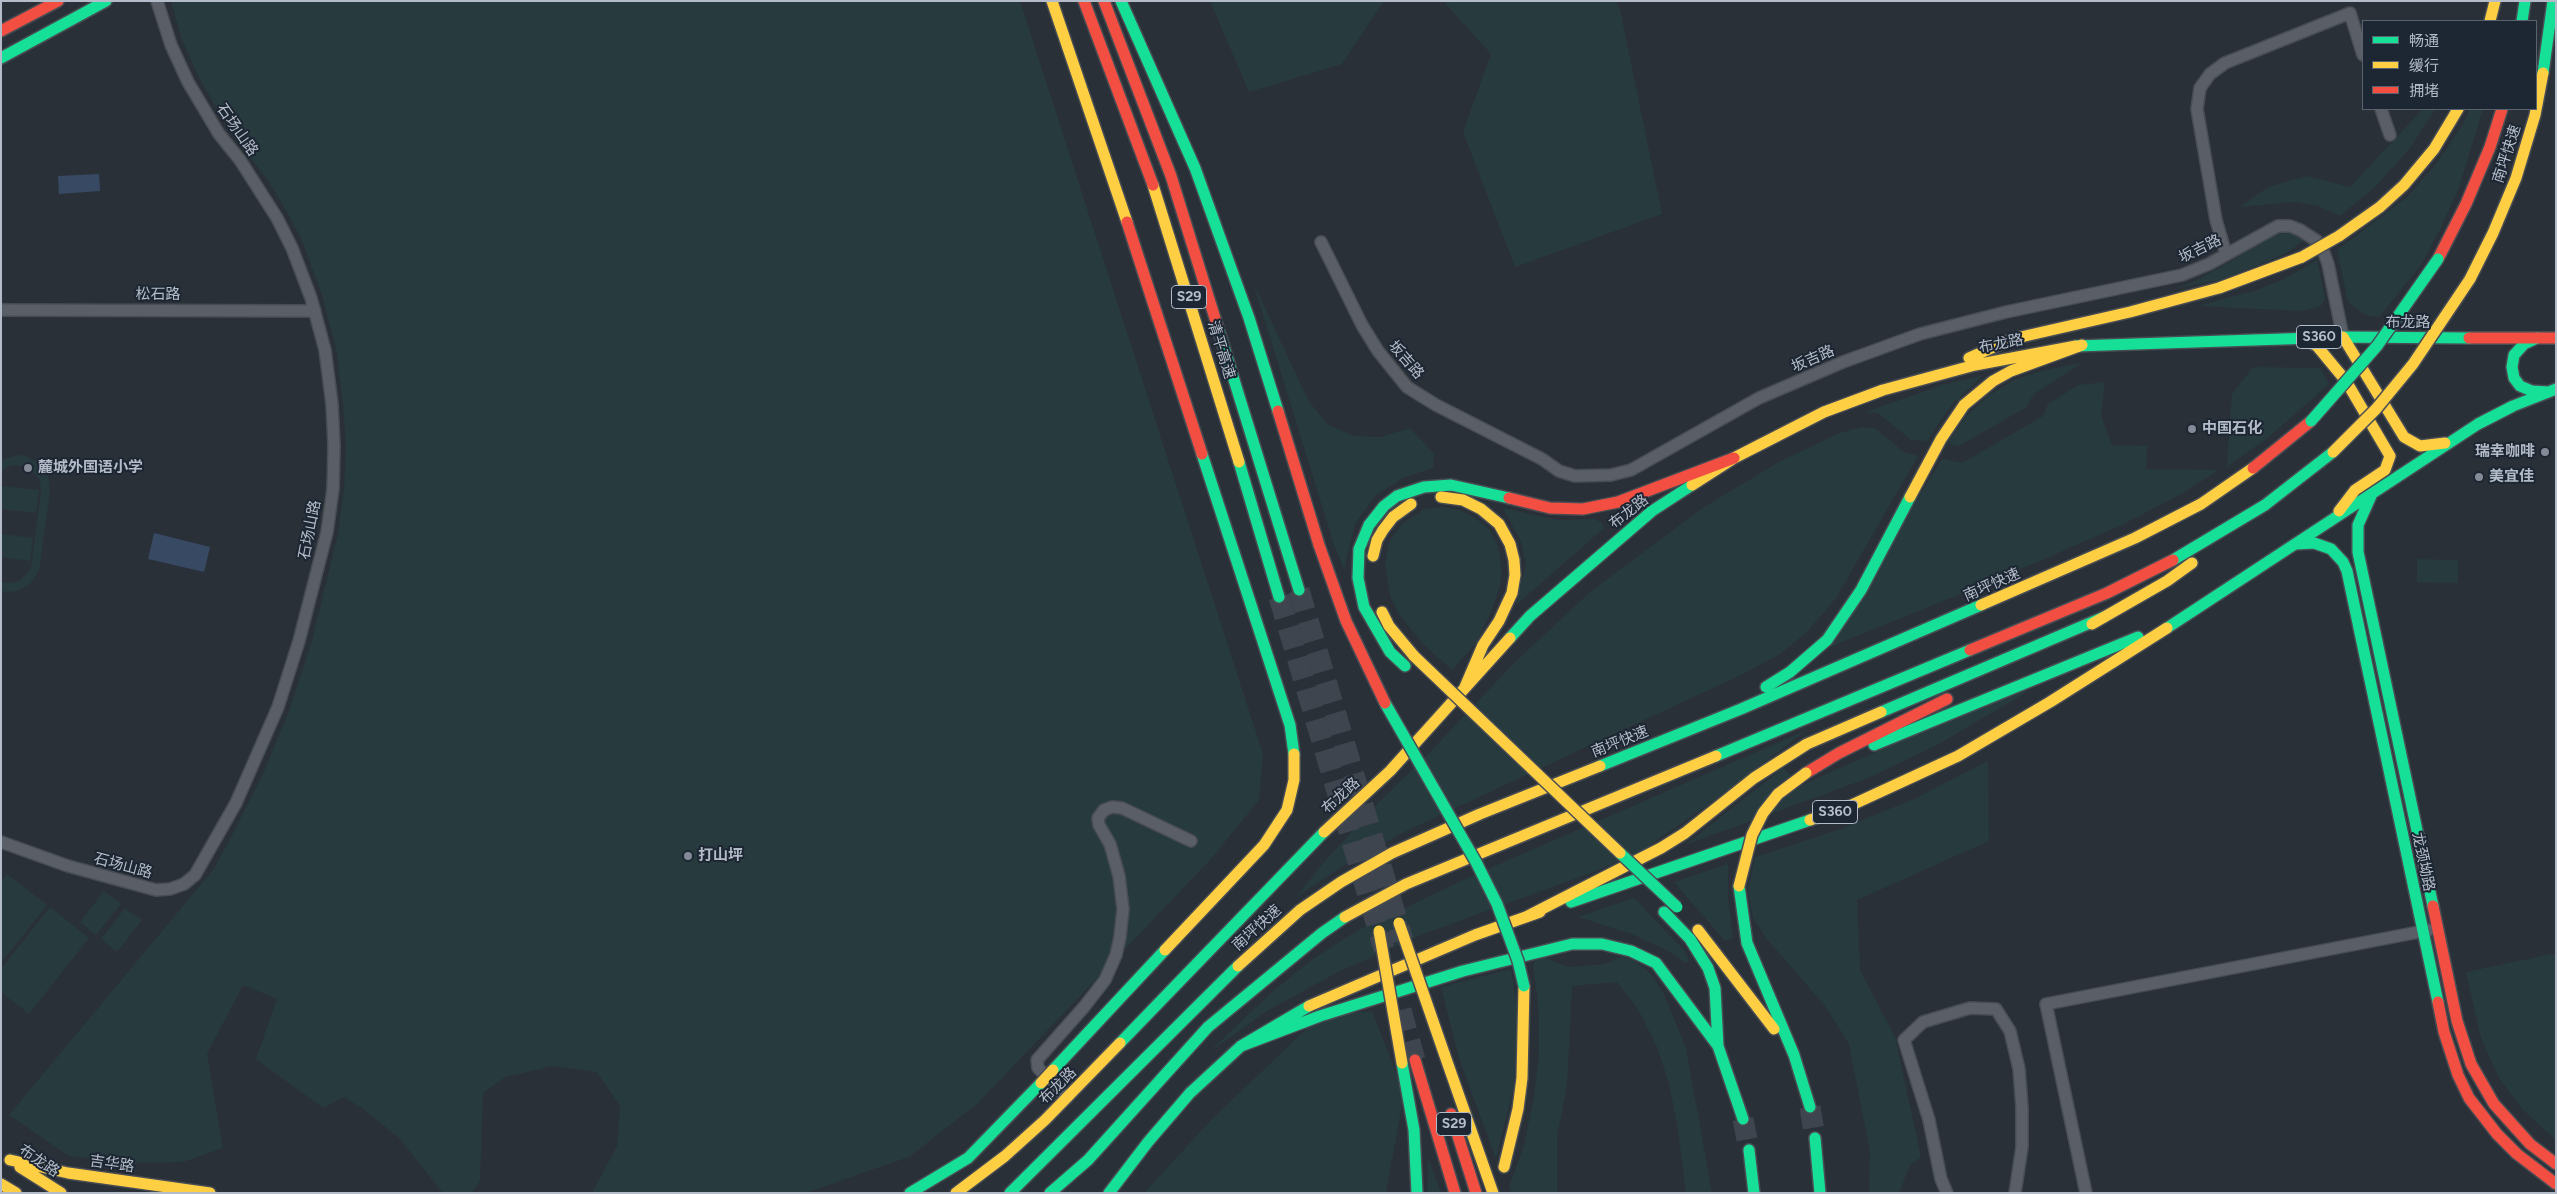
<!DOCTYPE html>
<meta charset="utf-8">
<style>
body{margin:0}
#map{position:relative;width:2557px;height:1194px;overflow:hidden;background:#2a3038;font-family:Figtree,"Noto Sans SC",sans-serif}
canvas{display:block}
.frame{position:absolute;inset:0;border:2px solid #b4bcc9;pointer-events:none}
.legend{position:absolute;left:2362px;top:20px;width:175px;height:90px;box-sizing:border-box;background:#1d2633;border:1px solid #59626f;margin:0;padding:6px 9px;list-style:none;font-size:15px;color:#b4bcc9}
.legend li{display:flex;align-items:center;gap:10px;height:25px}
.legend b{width:25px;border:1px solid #59626f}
</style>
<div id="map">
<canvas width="2557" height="1194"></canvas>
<div class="frame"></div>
<ul class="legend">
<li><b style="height:6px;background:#16e098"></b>畅通</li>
<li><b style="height:6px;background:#ffcf43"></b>缓行</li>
<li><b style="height:6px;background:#f24e42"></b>拥堵</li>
</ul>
</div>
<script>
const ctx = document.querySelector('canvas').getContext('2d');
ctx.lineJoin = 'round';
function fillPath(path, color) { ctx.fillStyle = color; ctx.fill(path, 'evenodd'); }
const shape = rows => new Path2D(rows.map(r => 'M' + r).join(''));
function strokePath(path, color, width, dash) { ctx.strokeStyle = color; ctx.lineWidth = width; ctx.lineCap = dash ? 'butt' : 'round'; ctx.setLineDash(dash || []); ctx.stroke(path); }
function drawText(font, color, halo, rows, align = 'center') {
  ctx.font = font + ' Figtree,"Noto Sans SC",sans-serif'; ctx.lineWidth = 4; ctx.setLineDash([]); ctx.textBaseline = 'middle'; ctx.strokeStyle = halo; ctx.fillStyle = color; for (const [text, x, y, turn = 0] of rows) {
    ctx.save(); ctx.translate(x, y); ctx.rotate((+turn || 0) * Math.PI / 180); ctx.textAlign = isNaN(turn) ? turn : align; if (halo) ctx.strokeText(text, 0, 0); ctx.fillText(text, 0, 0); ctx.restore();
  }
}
fillPath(shape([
 [171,1,1020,1,1263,754,1259,800,1211,859,978,1103,909,1157,805,1193,592,1193,617,1146,620,1106,597,1072,553,1066,505,1077,483,1093,480,1181,472,1193,443,1193,399,1138,362,1108,344,1097,323,1108,256,1059,277,999,243,985,207,1054,223,1148,183,1162,130,1163,69,1156,9,1115,213,870,230,839,262,776,289,711,311,644,338,534,344,490,346,446,343,403,336,348,322,295,303,243,287,212,269,182,228,127,198,76,182,40],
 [1210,1,1384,1,1342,64,1249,92],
 [1443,1,1616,1,1620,9,1662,214,1515,267,1463,132,1491,54],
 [2423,109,2435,109,2411,147,2377,185,2340,216,2318,206,2293,202,2240,207,2268,187,2307,176,2350,187],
 [2470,109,2483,109,2459,187,2441,228,2421,265,2379,317,2365,315,2348,302,2337,250,2406,198,2437,163,2463,124],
 [2279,233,2290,233,2304,240,2287,253,2224,279,2174,289,2195,281,2230,262,2263,240],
 [2317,260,2325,298,2321,306,2303,311,2198,306,2257,290,2286,278],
 [1253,282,1308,400,1327,424,1354,436,1381,437,1410,428,1434,454,1433,468,1403,478,1375,496,1355,524,1344,569,1334,545],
 [2082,363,2034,394,2025,408,1959,446,1948,443,1966,416,1988,396,2014,380,2044,370],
 [2253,367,2320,368,2329,384,2269,437,2227,467,2232,394],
 [1983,375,1950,407,1927,441,1911,440,1878,413,1866,412,1942,385],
 [2105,382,2101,415,2112,445,2147,446,2146,469,2219,470,2183,493,2120,526,2012,573,1825,649,1942,459,1962,463,2043,416,2048,404,2078,385],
 [1862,427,1875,428,1904,452,1918,456,1836,598,1807,632,1780,654,1743,674,1402,833,1343,866,1296,897,1324,862,1380,801,1430,752,1513,664,1590,592,1704,507,1779,462,1839,433],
 [18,455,26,456,39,464,48,476,50,491,39,571,30,584,16,591,8,592,1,591,1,582,9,583,19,581,31,568,41,491,40,480,29,467,12,465,1,471,1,460],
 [1,486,39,490,36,513,1,509],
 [1441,507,1460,510,1474,517,1489,529,1498,546,1502,572,1500,586,1490,614,1476,643,1452,670,1424,645,1400,616,1390,596,1385,566,1389,542,1403,523,1425,509],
 [1503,508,1559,520,1595,519,1602,523,1604,528,1516,605,1526,564,1521,542],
 [1,534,33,538,30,561,1,557],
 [2417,559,2458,560,2458,583,2417,582],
 [2032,689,1939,744,1866,779,1685,845,1783,768,1802,785,1947,720],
 [1807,730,1708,805,1643,850,1599,870,1426,933,1338,972,1267,1011,1207,1054,1273,991,1313,959,1358,930,1472,876],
 [1988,761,1989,841,1857,900,1860,970,1895,1037,1921,1157,1910,1165,1899,1193,1869,1193,1870,1152,1849,1044,1825,1006,1766,938,1753,918,1748,889,1755,857,1840,829,1914,799],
 [1728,864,1728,897,1733,938,1725,941,1674,882],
 [7,874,47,905,1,963,1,882],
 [104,891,121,904,96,935,80,922],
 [1634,898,1684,950,1689,961,1685,963,1668,951,1632,934,1578,917],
 [50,907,89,938,29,1014,1,992,1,969],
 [125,908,142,920,117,952,101,939],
 [2556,953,2556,1140,2524,1111,2499,1078,2481,1038,2466,972],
 [1544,957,1568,967,1605,964,1621,957,1632,959,1649,972,1663,992,1686,1048,1712,1193,1686,1193,1678,1130,1669,1084,1657,1047,1638,1009,1617,982,1572,986,1567,1087,1557,1136,1557,1193,1512,1193,1509,1187,1523,1149,1534,1097,1539,1054,1539,1013,1533,964,1537,959],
 [1511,969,1518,1012,1514,1086,1496,1159,1459,1058,1441,987],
 [1372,1011,1404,1093,1386,1193,1144,1193,1212,1119,1320,1016],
 [1428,1157,1441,1193,1427,1193]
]), '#273a3e');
fillPath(shape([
 [99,174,100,191,59,194,58,176],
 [154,533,210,547,204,572,148,559]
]), '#384963');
strokePath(shape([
 [1299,590,1403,940],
 [1279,597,1384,949],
 [1401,1010,1415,1060],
 [1810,1107,1815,1138],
 [1743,1119,1749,1150]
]), '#3f454e', 21, [21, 11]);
const street = shape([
 [2381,109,2390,135],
 [1321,242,1362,325,1378,351,1407,387,1436,405,1542,459,1559,471,1575,476,1611,475,1631,470,1759,398,1843,362,1920,334,2006,312,2182,275,2209,264,2278,226,2290,226,2300,230,2317,241,2323,250,2328,264,2343,337],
 [2226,254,2216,220,2197,109,2200,88,2210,74,2225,63,2350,13,2363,55],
 [1,310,315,311],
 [1,842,68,866,156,890,170,889,184,884,195,875,236,803,278,707,299,641,327,532,333,489,334,446,332,404,325,350,311,298,292,248,277,218,240,160,219,134,188,82,171,45,157,1],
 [1067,1098,1038,1068,1037,1060,1084,1007,1105,980,1116,955,1120,937,1123,909,1119,876,1110,844,1099,825,1098,818,1104,810,1112,807,1122,808,1191,841],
 [1947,1193,1941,1179,1929,1120,1904,1040,1923,1022,1970,1008,1996,1009,2010,1031,2019,1069,2022,1108,2022,1147,2015,1193],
 [2086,1193,2046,1004,2429,930]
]);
const fast = shape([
 [1121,1,1195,168,1249,318,1278,411],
 [2522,21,2525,1],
 [1,58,106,1],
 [2543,73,2553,1],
 [1218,328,1299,590],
 [2537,338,2524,344,2514,355,2512,367,2514,378,2520,386,2532,391,2548,392],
 [2076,346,2343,337,2469,338],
 [1202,454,1290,725,1294,754],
 [1239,462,1279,597],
 [2371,496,2358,525,2358,552,2433,906],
 [2296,544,2314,543,2331,549,2343,562,2347,571,2438,1002],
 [2173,560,2265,505,2333,452],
 [2167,628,2478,424,2513,406,2556,389],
 [1510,638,1530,616,1652,511,1692,485],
 [1405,666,1390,652,1364,607,1358,578,1359,549,1369,525,1384,506,1397,496,1424,487,1451,485,1509,498],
 [1766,687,1790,672,1827,640,1861,590,1910,497],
 [1881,712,2104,617],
 [1874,745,2138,637],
 [1716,756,1970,650],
 [1600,766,1741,709,1981,605],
 [1739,886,1747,943,1794,1055,1810,1107],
 [1571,902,1810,820],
 [1664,912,1690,939,1708,968,1715,988,1718,1046,1743,1119],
 [1120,1043,1324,832],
 [1241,1046,1320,1016,1463,971,1572,944,1602,944,1631,951,1656,963,1718,1046],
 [1402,1063,1414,1130,1417,1193],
 [1053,1070,1165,950],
 [1815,1138,1820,1193],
 [1749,1150,1754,1193],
 [910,1193,968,1158,1041,1083],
 [1010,1193,1238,966],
 [1050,1193,1088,1160,1208,1027,1322,933,1345,917],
 [1109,1193,1148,1142,1190,1093,1241,1046,1309,1006]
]);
const slow = shape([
 [1052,1,1127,222],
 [2490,21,2495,1],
 [1153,185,1239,462],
 [2339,236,2380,207,2404,185,2434,149,2458,109],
 [2470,279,2493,233,2516,178,2535,115,2543,73],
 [2343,337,2404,437,2420,446,2445,443],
 [2302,338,2317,346,2346,381,2390,456,2385,470,2355,490,2339,511],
 [1969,358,2012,339,2130,312,2219,288,2302,257],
 [1692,485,1734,458,1824,412,1883,390,1975,365,2076,346],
 [1441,497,1463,500,1481,509,1499,524,1510,544,1514,560,1515,575,1512,593,1499,621,1483,645,1465,687],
 [1910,497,1941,439,1964,405,1993,381,2011,371,2082,345],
 [1373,556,1377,540,1383,530,1393,517,1411,504],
 [1981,605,2135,538,2201,504,2253,468],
 [1382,612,1389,626,1414,656],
 [2092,624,2167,581,2192,563],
 [1810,820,1843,809,1958,756,2050,702,2167,628],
 [1324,832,1390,771,1510,638],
 [1345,917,1406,884,1716,756],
 [1526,917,1661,848,1685,833,1754,778,1807,744,1881,712],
 [1698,930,1774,1029],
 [1165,950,1264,845,1287,810,1294,780,1294,754],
 [1238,966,1300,910,1341,882,1392,853,1480,814,1600,766],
 [1309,1006,1475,935,1540,912],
 [1444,1053,1493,1193],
 [10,1160,68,1173,210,1193],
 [20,1167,61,1193],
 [1504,1167,1518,1109,1522,1078,1524,986],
 [1,1184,16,1193],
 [956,1193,1005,1156,1045,1120,1120,1043]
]);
const jam = shape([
 [1084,1,1153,185],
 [1104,1,1171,176,1218,328],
 [1,31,58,1],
 [1127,222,1202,454],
 [2438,259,2466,204,2490,147,2502,109],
 [2469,338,2556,338],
 [1278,411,1319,545],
 [2253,468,2311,421],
 [1509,498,1550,508,1583,509,1618,502,1734,458],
 [1970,650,2107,593,2173,560],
 [1806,773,1839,753,1947,699],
 [2433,906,2457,1021,2471,1064,2494,1104,2530,1144,2556,1164],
 [2438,1002,2444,1032,2458,1075,2469,1098,2497,1134,2517,1154,2556,1184],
 [1415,1060,1455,1193],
 [1451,1114,1476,1193]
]);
strokePath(street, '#484c53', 14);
strokePath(fast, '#484c53', 14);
strokePath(slow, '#484c53', 14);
strokePath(jam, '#484c53', 14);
strokePath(street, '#5a5e66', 11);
strokePath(fast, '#16e098', 11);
strokePath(slow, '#ffcf43', 11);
strokePath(jam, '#f24e42', 11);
const fastBridge = shape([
 [2311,421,2377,346,2438,259],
 [1385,703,1476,862,1497,904,1518,961,1524,986],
 [1620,853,1677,907]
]);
const slowBridge = shape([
 [2302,257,2339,236],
 [2333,452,2376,409,2413,364,2470,279],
 [1414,656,1620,853],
 [1739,886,1752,835,1763,813,1778,794,1806,773],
 [1399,923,1444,1053],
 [1379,931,1402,1063],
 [1041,1083,1053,1070]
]);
const jamBridge = shape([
 [1319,545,1346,621,1385,703]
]);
strokePath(fastBridge, '#484c55', 14, []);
strokePath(slowBridge, '#484c55', 14, []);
strokePath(jamBridge, '#484c55', 14, []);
strokePath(fastBridge, '#16e098', 11);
strokePath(slowBridge, '#ffcf43', 11);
strokePath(jamBridge, '#f24e42', 11);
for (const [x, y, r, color] of [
 [2192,429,5,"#848b96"],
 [2545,452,5,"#848b96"],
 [28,468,5,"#848b96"],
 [2479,477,5,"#848b96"],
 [688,856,5,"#848b96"]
]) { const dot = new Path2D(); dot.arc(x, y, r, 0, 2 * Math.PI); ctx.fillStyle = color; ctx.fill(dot); strokePath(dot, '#1d2633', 2); }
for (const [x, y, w] of [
 [1189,297,35],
 [2319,337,45],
 [1835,812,45],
 [1454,1124,35]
]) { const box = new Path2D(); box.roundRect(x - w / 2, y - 11.5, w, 23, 4); ctx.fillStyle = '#1d2633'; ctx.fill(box); strokePath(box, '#b4bcc9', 1); }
drawText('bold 14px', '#b4bcc9', null, [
 ["S29",1189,297],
 ["S360",2319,337],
 ["S360",1835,812],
 ["S29",1454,1124]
]);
drawText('15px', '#b4bcc9', '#1d2633', [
 ["石场山路",237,130,55],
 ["南坪快速",2507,154,-72],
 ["坂吉路",2200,249,-26],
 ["松石路",158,295],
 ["布龙路",2408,323],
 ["布龙路",2001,344,-11],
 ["清平高速",1221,350,73],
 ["坂吉路",1813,359,-23],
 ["坂吉路",1406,360,49],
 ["布龙路",1629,512,-38],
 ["石场山路",310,530,-79],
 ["南坪快速",1992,585,-24],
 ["南坪快速",1620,742,-22],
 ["布龙路",1341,796,-43],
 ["龙颈坳路",2423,862,78],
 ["石场山路",123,866,15],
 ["南坪快速",1257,928,-42],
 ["布龙路",1058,1086,-45],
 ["布龙路",39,1161,34],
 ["吉华路",112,1164,8]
]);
drawText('bold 15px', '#b4bcc9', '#1d2633', [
 ["中国石化",2202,429],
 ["瑞幸咖啡",2535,452,"right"],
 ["麓城外国语小学",38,468],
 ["美宜佳",2489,477],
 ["打山坪",698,856]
], 'left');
</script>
